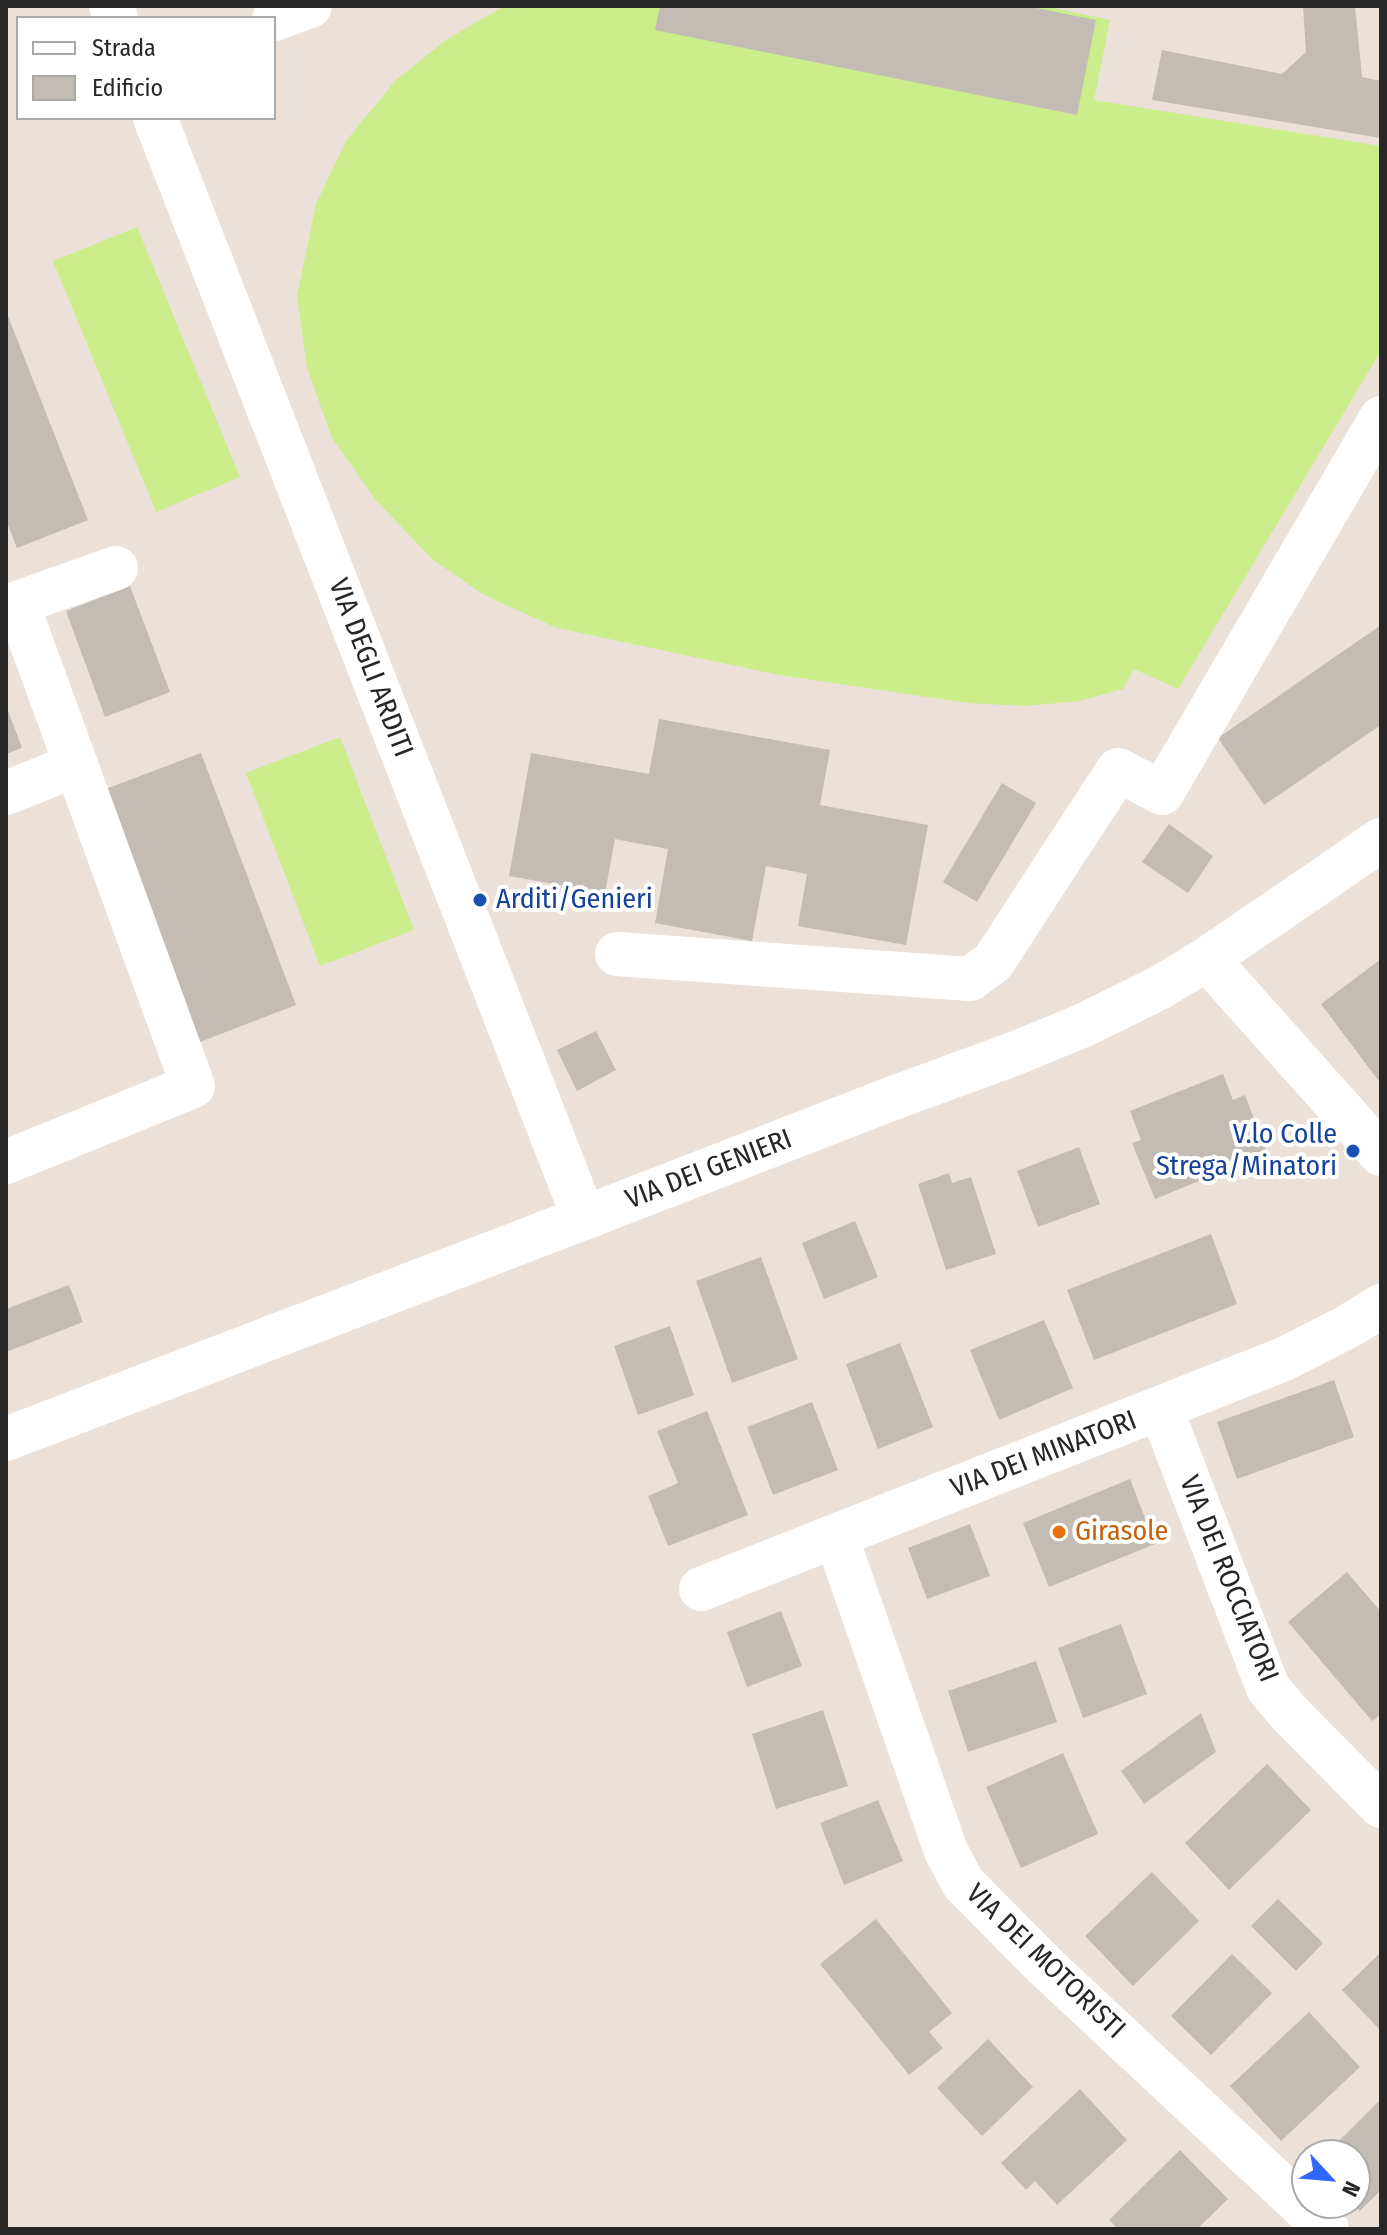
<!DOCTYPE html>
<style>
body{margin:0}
#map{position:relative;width:1387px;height:2235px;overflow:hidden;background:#ebe1d8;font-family:"Fira Sans Condensed",sans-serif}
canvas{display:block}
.frame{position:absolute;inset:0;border:8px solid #272727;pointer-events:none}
.legend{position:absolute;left:16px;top:16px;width:260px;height:104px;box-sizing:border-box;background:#fff;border:2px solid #a9a9a9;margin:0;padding:10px 14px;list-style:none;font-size:24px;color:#272727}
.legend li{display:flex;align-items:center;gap:16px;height:40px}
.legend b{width:40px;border:2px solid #a9a9a9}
.north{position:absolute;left:1291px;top:2139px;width:80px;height:80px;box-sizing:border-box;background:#fff;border:2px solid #a9a9a9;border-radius:50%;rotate:116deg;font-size:22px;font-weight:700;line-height:32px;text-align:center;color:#272727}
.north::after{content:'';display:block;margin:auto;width:28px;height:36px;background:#3166ff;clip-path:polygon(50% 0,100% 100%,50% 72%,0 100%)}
</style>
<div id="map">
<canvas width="1387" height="2235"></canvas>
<div class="frame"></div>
<ul class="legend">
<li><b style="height:10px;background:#fff"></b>Strada</li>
<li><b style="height:22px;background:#c2bcb4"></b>Edificio</li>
</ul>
<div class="north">N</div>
</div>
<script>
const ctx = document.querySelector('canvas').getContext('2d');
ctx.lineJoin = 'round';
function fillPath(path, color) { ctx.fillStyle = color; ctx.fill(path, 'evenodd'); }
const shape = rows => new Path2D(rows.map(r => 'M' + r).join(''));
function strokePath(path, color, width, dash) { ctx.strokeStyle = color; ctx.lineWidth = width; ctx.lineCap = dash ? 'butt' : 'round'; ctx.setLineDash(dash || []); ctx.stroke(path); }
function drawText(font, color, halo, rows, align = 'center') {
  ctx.font = font + ' "Fira Sans Condensed",sans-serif'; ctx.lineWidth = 8; ctx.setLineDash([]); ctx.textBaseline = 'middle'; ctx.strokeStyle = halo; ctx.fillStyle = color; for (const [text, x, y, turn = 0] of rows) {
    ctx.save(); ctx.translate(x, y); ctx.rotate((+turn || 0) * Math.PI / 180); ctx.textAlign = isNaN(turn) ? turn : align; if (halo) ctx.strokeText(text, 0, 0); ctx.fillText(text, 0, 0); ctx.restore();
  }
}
fillPath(shape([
 [504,6,1044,6,1110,20,1094,100,1381,146,1381,351,1178,689,1134,669,1123,689,1079,701,1026,706,968,703,779,675,557,628,484,595,432,559,375,499,332,438,307,368,297,296,316,204,346,141,396,80,446,40],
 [137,227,240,477,156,512,53,261],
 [340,737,414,930,320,966,246,773]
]), '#cbed8c');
fillPath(shape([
 [660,6,1026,6,1096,20,1077,115,655,30],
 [1303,6,1355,6,1362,77,1381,81,1381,138,1152,100,1162,50,1282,74,1306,52],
 [6,311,88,520,17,548,6,520],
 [130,586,170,692,105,717,66,611],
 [1381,625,1381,725,1264,805,1218,738],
 [6,705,22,748,6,754],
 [659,719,830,750,820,805,928,825,906,945,798,926,807,874,766,866,752,941,655,923,668,849,636,843,615,839,605,893,509,876,531,753,649,774],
 [201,753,296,1005,192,1045,98,792],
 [1002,783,1036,803,977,902,943,882],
 [1169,824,1213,856,1188,893,1142,862],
 [1381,959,1381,1084,1321,1004],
 [596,1031,616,1070,577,1091,557,1050],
 [1223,1074,1233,1100,1245,1095,1267,1153,1155,1199,1132,1143,1141,1140,1130,1111],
 [1079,1147,1100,1204,1038,1227,1017,1171],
 [949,1173,952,1183,971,1177,996,1254,946,1270,918,1184],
 [855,1221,878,1277,824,1299,802,1243],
 [1211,1234,1237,1304,1094,1360,1067,1290],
 [761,1257,798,1359,732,1383,696,1281],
 [69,1285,83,1322,6,1352,6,1309],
 [1044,1320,1073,1388,999,1420,970,1350],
 [670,1326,694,1395,638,1415,614,1346],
 [900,1343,933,1427,878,1449,846,1364],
 [1334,1380,1354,1437,1237,1479,1217,1422],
 [812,1402,838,1470,773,1495,747,1427],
 [707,1411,748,1515,668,1546,648,1496,678,1483,657,1431],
 [1130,1479,1155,1544,1049,1587,1023,1523],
 [970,1524,990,1576,927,1599,908,1548],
 [1347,1572,1381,1612,1381,1714,1372,1721,1288,1622],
 [781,1611,802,1666,747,1687,727,1632],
 [1121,1624,1147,1694,1083,1718,1058,1648],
 [1036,1661,1057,1722,968,1752,948,1691],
 [823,1710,848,1786,776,1809,752,1734],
 [1201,1713,1216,1752,1144,1804,1121,1771],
 [1063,1753,1098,1834,1021,1868,986,1787],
 [1267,1764,1311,1810,1229,1890,1185,1843],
 [878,1800,903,1861,844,1885,820,1823],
 [1152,1872,1199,1921,1133,1986,1085,1936],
 [1278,1899,1323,1943,1296,1971,1251,1926],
 [876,1919,952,2013,929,2032,943,2048,909,2075,820,1964],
 [1381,1952,1381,2031,1342,1990],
 [1232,1954,1272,1993,1211,2055,1171,2016],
 [1309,2012,1360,2067,1281,2141,1230,2086],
 [988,2039,1033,2087,982,2136,937,2088],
 [1080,2089,1127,2140,1057,2205,1035,2181,1026,2190,1001,2163],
 [1381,2099,1381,2190,1360,2211,1353,2203,1355,2203,1355,2155,1325,2155],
 [1180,2150,1228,2199,1197,2229,1118,2229,1109,2220]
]), '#c2bcb4');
strokePath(shape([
 [111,6,116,18],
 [274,19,310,6],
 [155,118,584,1218],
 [6,607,116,568],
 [6,793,76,765],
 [617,954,970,979,993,962,1118,770,1162,793,1381,418],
 [1207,959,1381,1154],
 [6,1162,193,1086,17,603],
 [1161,1409,1268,1688,1289,1713,1381,1806],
 [6,1439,584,1218,888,1100,1016,1053,1084,1025,1159,988,1207,959,1381,840],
 [836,1536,946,1851,963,1883,1044,1965,1327,2229],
 [701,1589,1284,1359,1347,1327,1381,1306]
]), '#fff', 44);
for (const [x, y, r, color] of [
 [480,900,8,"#1a4fb4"],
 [1353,1151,8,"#1a4fb4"],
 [1059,1532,8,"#e8710a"]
]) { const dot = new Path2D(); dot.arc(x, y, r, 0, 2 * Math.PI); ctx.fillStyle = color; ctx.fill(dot); strokePath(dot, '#fff', 3); }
drawText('28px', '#272727', '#fff', [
 ["VIA DEGLI ARDITI",370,668,69],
 ["VIA DEI GENIERI",709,1170,-21],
 ["VIA DEI MINATORI",1044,1455,-21],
 ["VIA DEI ROCCIATORI",1228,1579,68],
 ["VIA DEI MOTORISTI",1045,1962,44]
]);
drawText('28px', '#164399', '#fff', [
 ["Arditi/Genieri",496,900],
 ["V.lo Colle",1337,1135,"right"],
 ["Strega/Minatori",1337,1167,"right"]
], 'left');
drawText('28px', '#c56008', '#fff', [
 ["Girasole",1075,1532]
], 'left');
</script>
